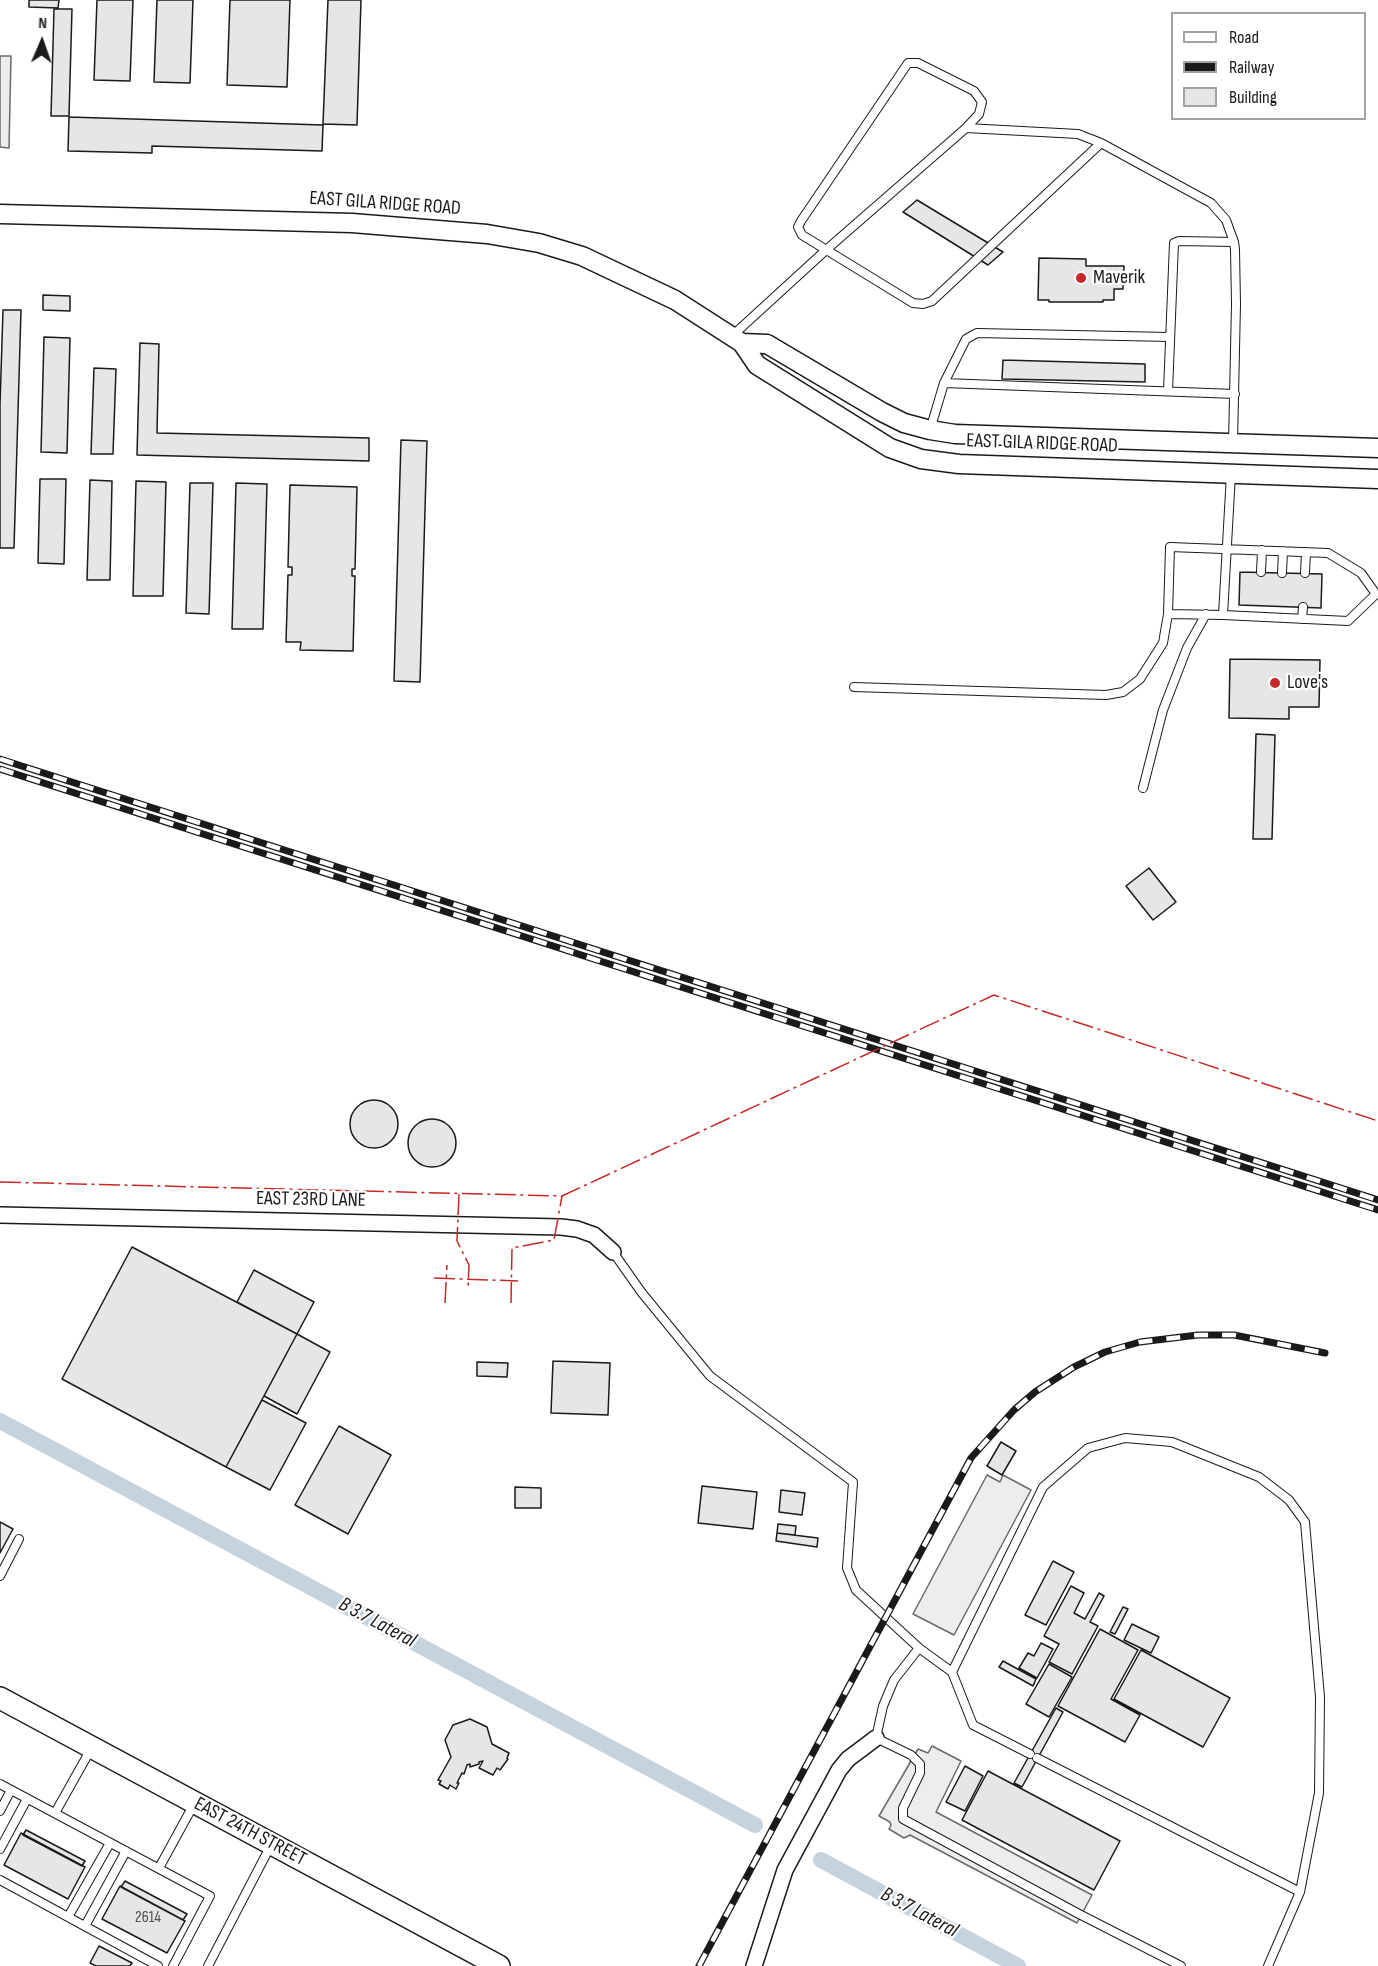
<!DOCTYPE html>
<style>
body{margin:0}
#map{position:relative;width:1378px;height:1966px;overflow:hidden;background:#fff;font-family:"Sofia Sans Condensed",sans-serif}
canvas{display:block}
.legend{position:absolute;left:1171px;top:12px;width:195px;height:108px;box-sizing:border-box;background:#fff;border:2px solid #a3a3a3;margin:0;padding:8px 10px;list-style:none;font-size:18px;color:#1a1a1a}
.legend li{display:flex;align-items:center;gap:12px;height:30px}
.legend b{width:30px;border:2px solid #a3a3a3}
.north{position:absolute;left:12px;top:12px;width:60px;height:60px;-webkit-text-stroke:4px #fff;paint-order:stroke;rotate:2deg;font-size:16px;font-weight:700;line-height:24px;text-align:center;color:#1a1a1a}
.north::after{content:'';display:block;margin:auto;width:21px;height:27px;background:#1a1a1a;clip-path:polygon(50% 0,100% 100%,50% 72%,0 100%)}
</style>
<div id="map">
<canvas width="1378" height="1966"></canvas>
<ul class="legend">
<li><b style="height:8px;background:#fff"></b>Road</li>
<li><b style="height:8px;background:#1a1a1a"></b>Railway</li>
<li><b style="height:16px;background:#e6e6e6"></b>Building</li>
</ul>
<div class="north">N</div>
</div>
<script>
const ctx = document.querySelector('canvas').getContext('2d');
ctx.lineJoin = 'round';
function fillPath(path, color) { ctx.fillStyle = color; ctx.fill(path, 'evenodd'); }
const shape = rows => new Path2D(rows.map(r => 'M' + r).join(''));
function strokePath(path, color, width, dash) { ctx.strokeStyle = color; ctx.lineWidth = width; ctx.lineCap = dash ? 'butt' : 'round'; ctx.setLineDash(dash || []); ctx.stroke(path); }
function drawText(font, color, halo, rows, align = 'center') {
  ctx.font = font + ' "Sofia Sans Condensed",sans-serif'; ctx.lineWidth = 4.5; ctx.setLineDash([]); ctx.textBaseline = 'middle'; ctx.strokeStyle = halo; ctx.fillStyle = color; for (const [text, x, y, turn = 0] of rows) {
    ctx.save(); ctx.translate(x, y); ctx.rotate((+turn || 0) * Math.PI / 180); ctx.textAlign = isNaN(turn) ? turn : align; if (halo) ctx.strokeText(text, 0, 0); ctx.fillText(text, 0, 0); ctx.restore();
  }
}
const parking = shape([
 [0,56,11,56,9,148,0,147,0,56],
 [987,1475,1000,1482,1003,1475,1031,1490,954,1635,913,1614,987,1475],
 [932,1746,961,1761,936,1812,1092,1895,1077,1923,910,1835,904,1838,889,1829,891,1825,890,1822,879,1816,918,1749,928,1753,932,1746]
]);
fillPath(parking, '#ededed');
strokePath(parking, '#6a6a6a', 1.5);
strokePath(shape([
 [0,1421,755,1825],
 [821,1860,1018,1966]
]), '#c6d2dc', 16);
const building = shape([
 [29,0,59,0,58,8,29,7,29,0],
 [97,0,133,0,130,81,94,80,97,0],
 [157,0,193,0,190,83,154,82,157,0],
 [230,0,290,0,287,87,227,85,230,0],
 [328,0,361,0,357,125,323,124,328,0],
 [54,9,72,9,69,116,51,116,54,9],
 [69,117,323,125,322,151,152,146,152,153,68,151,69,117],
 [917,200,1003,252,988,265,903,212,917,200],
 [1039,258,1086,259,1086,266,1124,266,1123,289,1114,289,1114,300,1103,300,1103,302,1049,302,1049,300,1038,300,1039,258],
 [43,295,70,296,70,311,43,310,43,295],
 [3,310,21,310,14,548,0,548,0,404,3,310],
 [44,337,70,338,67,453,41,452,44,337],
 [140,343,159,344,157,433,369,438,369,461,137,455,140,343],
 [1003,360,1145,364,1145,382,1002,379,1003,360],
 [94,368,116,369,113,454,91,454,94,368],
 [401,440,427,441,420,682,394,681,401,440],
 [40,479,66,479,64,564,38,563,40,479],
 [90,480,112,481,110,580,87,580,90,480],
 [136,481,166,482,163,596,133,596,136,481],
 [190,483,213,483,209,614,186,613,190,483],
 [236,483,267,484,263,629,232,629,236,483],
 [290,485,357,487,355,569,352,569,352,576,355,576,353,651,300,650,301,642,286,642,288,575,292,575,292,567,288,567,290,485],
 [1240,572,1322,574,1321,608,1239,605,1240,572],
 [1230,659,1320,660,1319,707,1289,707,1289,719,1229,718,1230,659],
 [1256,734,1275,735,1272,839,1253,839,1256,734],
 [1149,868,1176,902,1153,920,1126,886,1149,868],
 '350 1124a24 24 0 1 1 48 0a24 24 0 1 1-48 0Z',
 '408 1143a24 24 0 1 1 48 0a24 24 0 1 1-48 0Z',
 [132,1247,297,1334,226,1467,62,1379,132,1247],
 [254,1270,314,1302,297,1334,237,1302,254,1270],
 [297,1334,330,1352,297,1414,264,1396,297,1334],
 [553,1361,610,1363,608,1415,551,1413,553,1361],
 [477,1362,508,1363,507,1377,477,1376,477,1362],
 [262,1400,306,1423,270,1490,226,1467,262,1400],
 [339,1426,391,1455,348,1534,295,1505,339,1426],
 [1001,1442,1016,1451,1002,1475,987,1466,1001,1442],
 [702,1486,757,1492,753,1529,698,1523,702,1486],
 [515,1487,541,1488,541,1508,515,1508,515,1487],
 [781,1490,805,1493,802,1515,779,1512,781,1490],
 [0,1522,13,1529,0,1553,0,1522],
 [778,1524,796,1526,795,1535,777,1533,778,1524],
 [777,1533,818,1538,817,1547,776,1541,777,1533],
 [1053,1561,1074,1572,1046,1625,1025,1615,1053,1561],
 [1071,1586,1084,1593,1074,1613,1085,1619,1099,1593,1104,1596,1090,1622,1098,1626,1072,1674,1049,1662,1059,1644,1044,1636,1071,1586],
 [1123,1607,1128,1609,1115,1634,1110,1632,1123,1607],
 [1132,1624,1159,1637,1151,1653,1124,1640,1132,1624],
 [1100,1629,1138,1650,1111,1699,1140,1715,1125,1742,1058,1706,1100,1629],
 [1041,1643,1053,1649,1037,1678,1019,1668,1028,1653,1034,1656,1041,1643],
 [1141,1650,1230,1698,1203,1747,1114,1699,1141,1650],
 [1003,1661,1036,1679,1033,1686,999,1667,1003,1661],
 [1049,1664,1072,1677,1049,1717,1026,1704,1049,1664],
 [1056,1708,1063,1712,1022,1787,1014,1783,1056,1708],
 [470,1719,487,1727,492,1744,509,1753,507,1758,508,1759,500,1770,497,1768,493,1775,479,1768,483,1761,479,1762,479,1764,470,1767,470,1764,467,1765,464,1774,462,1773,457,1783,459,1783,456,1789,450,1785,448,1789,439,1784,441,1781,438,1780,451,1757,445,1740,453,1725,470,1719],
 [965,1766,983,1776,965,1811,946,1802,965,1766],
 [988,1771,1120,1841,1094,1890,962,1820,988,1771],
 [26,1830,85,1861,82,1866,23,1835,26,1830],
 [21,1833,85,1867,68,1899,4,1865,21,1833],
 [125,1881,187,1914,183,1920,121,1887,125,1881],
 [120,1886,185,1921,167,1953,102,1919,120,1886],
 [99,1946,132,1963,130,1966,96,1966,90,1963,99,1946]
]);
fillPath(building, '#e6e6e6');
strokePath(building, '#1a1a1a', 1.5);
const service = shape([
 [966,128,979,114,982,102,974,91,918,63,908,63,801,221,798,227,802,235,913,303,923,304,932,301,1101,143],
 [732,336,826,250,966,128,1078,134,1101,143,1211,203,1226,220,1234,242,1235,249,1236,304,1233,443],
 [944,383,966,339,977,333,1170,337],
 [1168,391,1174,243,1179,241,1234,242],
 [930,430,944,383,1235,394],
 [1170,547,1328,553,1361,573,1376,594,1348,621,1223,615,1168,614,1170,547],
 [1261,572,1262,550],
 [1282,573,1283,551],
 [1305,573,1306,552],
 [1223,615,1231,474],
 [1302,619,1303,607],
 [854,687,1106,695,1123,692,1140,679,1163,643,1168,614],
 [1143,788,1163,710,1187,648,1206,614],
 [613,1252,642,1293,710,1376,853,1482,847,1568,856,1590,919,1648,894,1680,883,1706,876,1738,911,1755,920,1764,920,1773,903,1808,903,1819,1079,1914,1181,1966],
 [0,1576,19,1539],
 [919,1648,952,1672,973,1725,1030,1754],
 [952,1672,1043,1487,1088,1448,1125,1438,1172,1442,1259,1477,1289,1500,1305,1522,1320,1697,1319,1793,1300,1892],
 [1037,1758,1300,1892,1268,1966],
 [0,1784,210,1896,173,1966],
 [0,1811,11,1790],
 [55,1813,91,1749],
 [0,1849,27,1799],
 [159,1868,194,1804],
 [0,1880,158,1966],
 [68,1917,110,1843],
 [85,1926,126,1851],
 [208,1966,271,1845]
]);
const minor = shape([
 [0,1215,561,1227,577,1229,594,1235,613,1252],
 [754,1966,785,1870,839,1770,848,1759,876,1738]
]);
const tertiary = shape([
 [0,214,352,223,487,234,539,243,582,256,675,300,742,343,757,365,890,448,921,459,959,464,1378,479],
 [742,343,767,344,882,412,904,423,930,430,955,434,1378,448]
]);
const secondary = shape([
 [0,1698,499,1966]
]);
strokePath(service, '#1a1a1a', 10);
strokePath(minor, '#1a1a1a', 18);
strokePath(tertiary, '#1a1a1a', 21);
strokePath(secondary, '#1a1a1a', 24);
strokePath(service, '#fff', 8);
strokePath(minor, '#fff', 15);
strokePath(tertiary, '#fff', 18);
strokePath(secondary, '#fff', 21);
const rail = shape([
 [0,759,1378,1200],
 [0,769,1378,1210],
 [699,1966,971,1458,1014,1410,1035,1392,1074,1367,1105,1352,1140,1342,1198,1335,1234,1335,1325,1353]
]);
strokePath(rail, '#1a1a1a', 7);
strokePath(rail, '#fff', 4.5, [14]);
strokePath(shape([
 [0,1182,562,1196,994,995,1378,1121],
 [459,1194,457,1241,469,1265,468,1289],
 [434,1278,518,1281],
 [445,1303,447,1265],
 [511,1303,512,1248,554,1240,562,1196]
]), '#c62828', 1.5, [21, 4.5, 3, 4.5]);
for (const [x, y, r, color] of [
 [1081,278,6,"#c62828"],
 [1275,683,6,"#c62828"]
]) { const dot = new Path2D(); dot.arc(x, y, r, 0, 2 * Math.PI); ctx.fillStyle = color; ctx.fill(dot); strokePath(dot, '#fff', 2); }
drawText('16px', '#4d4d4d', null, [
 ["2614",148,1918]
]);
drawText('20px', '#1a1a1a', '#fff', [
 ["EAST GILA RIDGE ROAD",385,204,4],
 ["EAST GILA RIDGE ROAD",1042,444,2],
 ["EAST 23RD LANE",311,1200,1],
 ["EAST 24TH STREET",250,1832,28]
]);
drawText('20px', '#1a1a1a', '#fff', [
 ["Maverik",1093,278],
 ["Love's",1287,683]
], 'left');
drawText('italic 21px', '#1a1a1a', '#fff', [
 ["B 3.7 Lateral",377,1623,28],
 ["B 3.7 Lateral",919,1913,28]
]);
</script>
